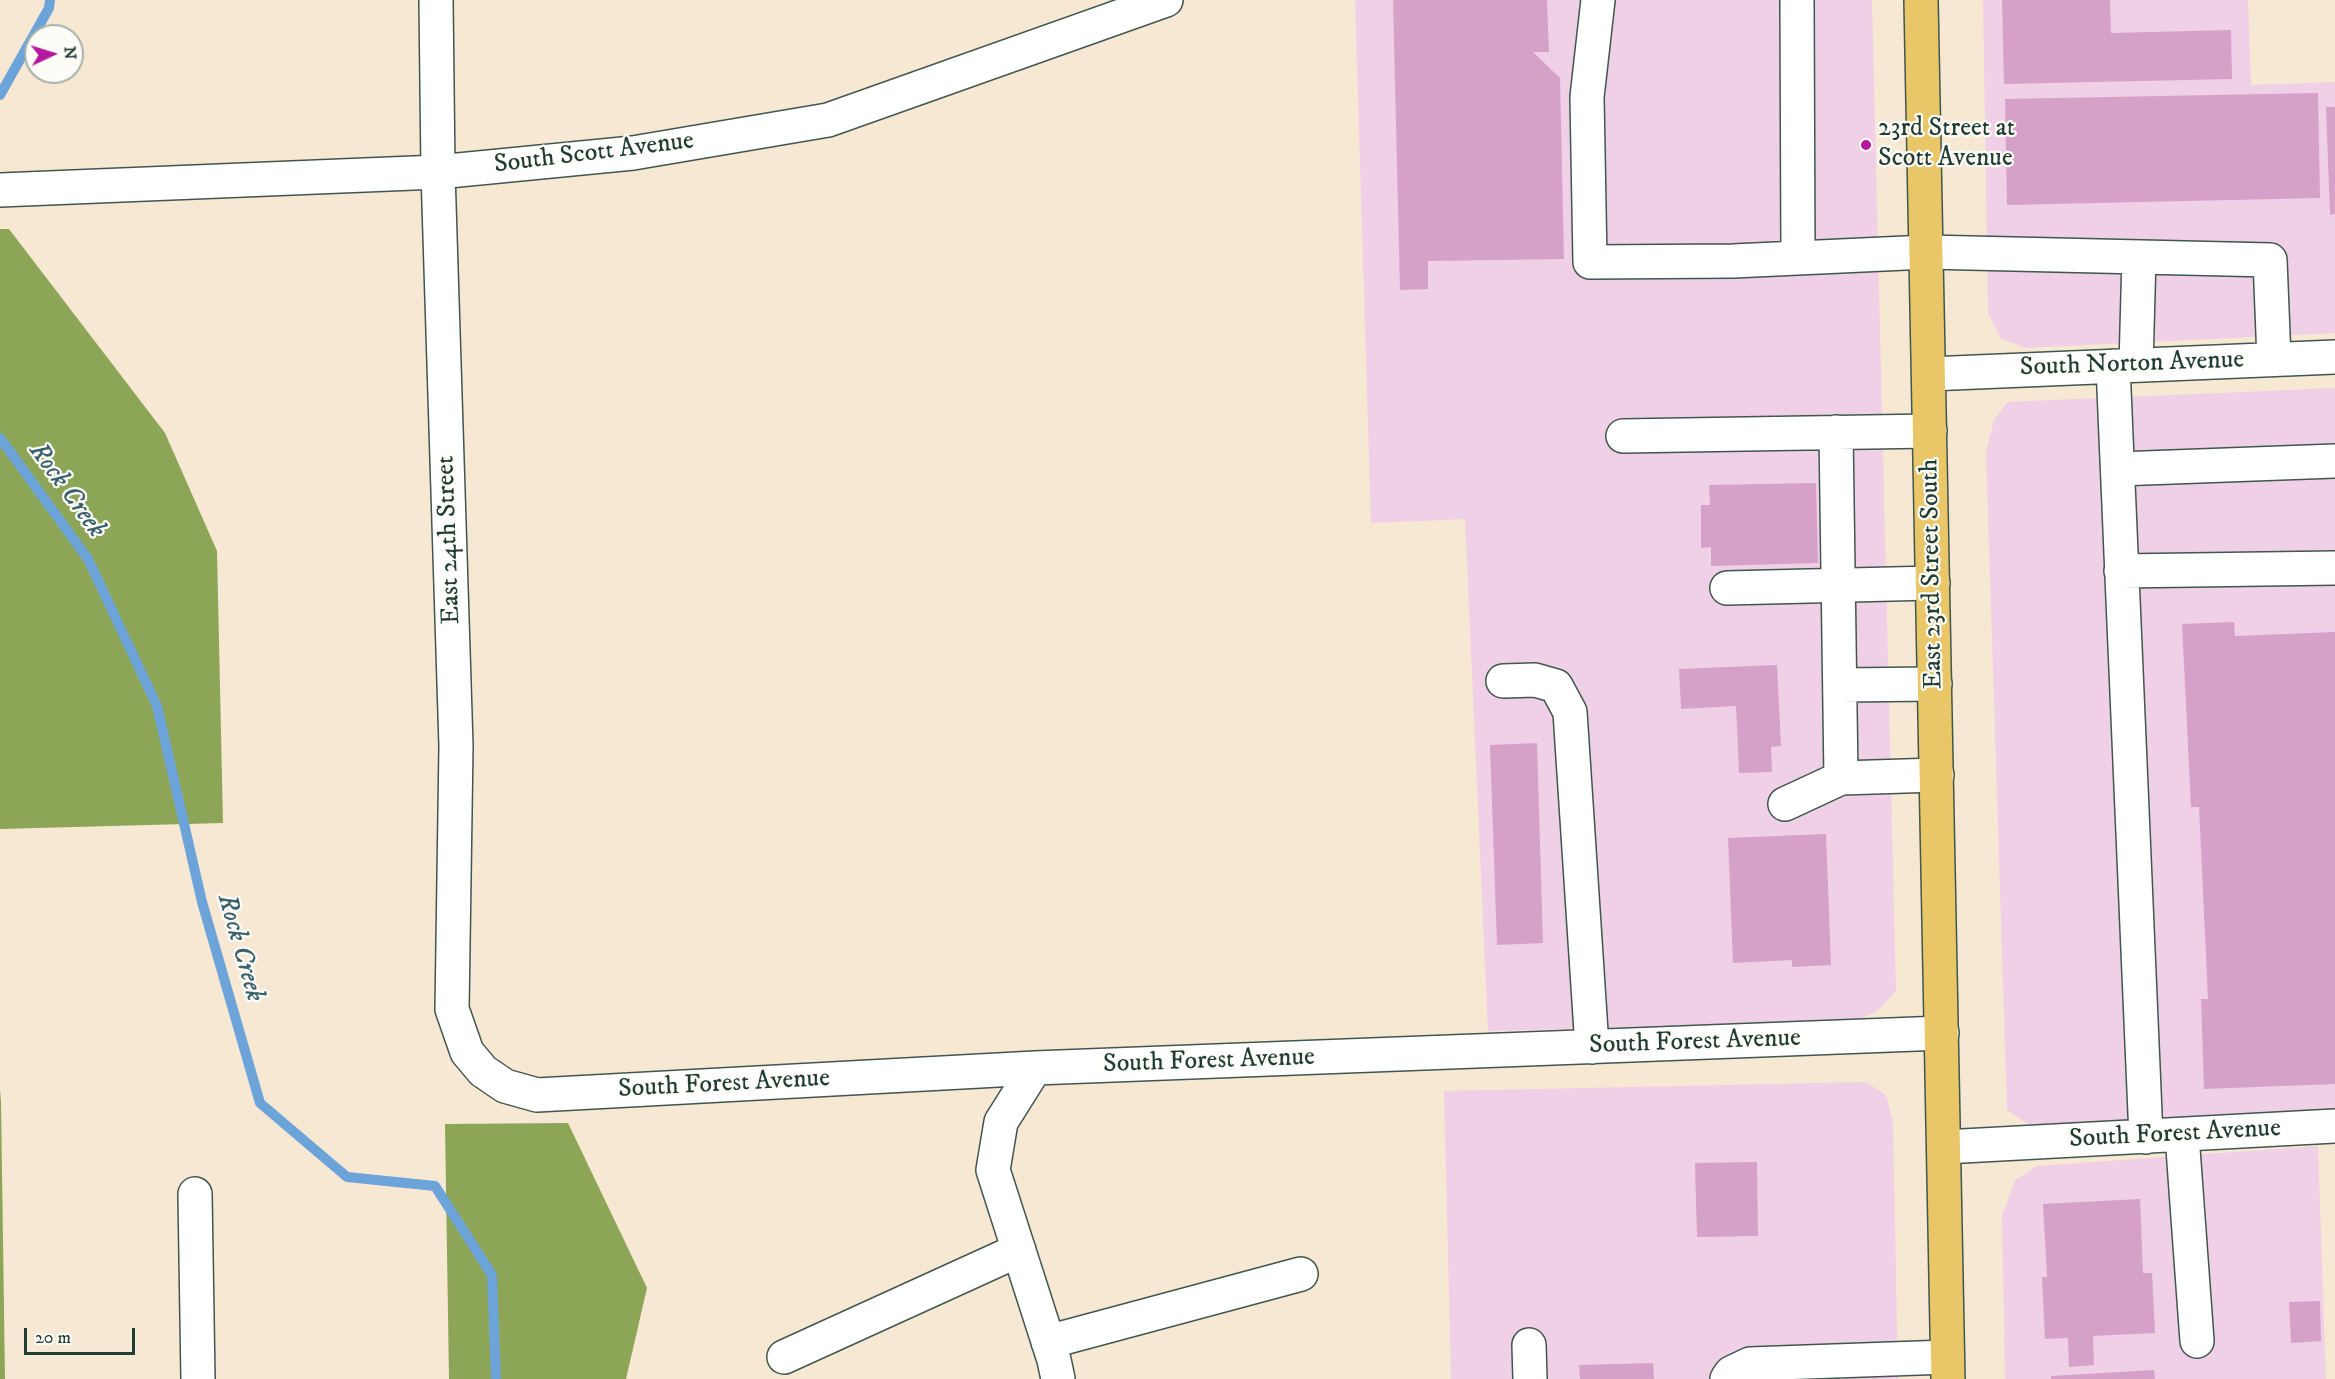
<!DOCTYPE html>
<style>
body{margin:0}
#map{position:relative;width:2335px;height:1379px;overflow:hidden;background:#f7e8d4;font-family:"IM FELL DW Pica",serif}
canvas{display:block}
.north{position:absolute;left:24px;top:24px;width:60px;height:60px;box-sizing:border-box;background:#fdfcf7;border:2px solid #a4b0a9;border-radius:50%;rotate:86deg;font-size:16px;font-weight:700;line-height:24px;text-align:center;color:#1f3d34}
.north::after{content:'';display:block;margin:auto;width:21px;height:27px;background:#b5179e;clip-path:polygon(50% 0,100% 100%,50% 72%,0 100%)}
.scale{position:absolute;left:24px;top:1328px;width:111px;height:27px;box-sizing:border-box;border:3px solid #1f3d34;border-top:0;padding-left:8px;font-size:18px;line-height:21px;white-space:nowrap;color:#1f3d34;-webkit-text-stroke:4px #fdfcf7;paint-order:stroke}
</style>
<div id="map">
<canvas width="2335" height="1379"></canvas>
<div class="north">N</div>
<div class="scale">20 m</div>
</div>
<script>
const ctx = document.querySelector('canvas').getContext('2d');
ctx.lineJoin = 'round';
function fillPath(path, color) { ctx.fillStyle = color; ctx.fill(path, 'evenodd'); }
const shape = rows => new Path2D(rows.map(r => 'M' + r).join(''));
function strokePath(path, color, width, dash) { ctx.strokeStyle = color; ctx.lineWidth = width; ctx.lineCap = dash ? 'butt' : 'round'; ctx.setLineDash(dash || []); ctx.stroke(path); }
function drawText(font, color, halo, rows, align = 'center') {
  ctx.font = font + ' "IM FELL DW Pica",serif'; ctx.lineWidth = 4.5; ctx.setLineDash([]); ctx.textBaseline = 'middle'; ctx.strokeStyle = halo; ctx.fillStyle = color; for (const [text, x, y, turn = 0] of rows) {
    ctx.save(); ctx.translate(x, y); ctx.rotate((+turn || 0) * Math.PI / 180); ctx.textAlign = isNaN(turn) ? turn : align; if (halo) ctx.strokeText(text, 0, 0); ctx.fillText(text, 0, 0); ctx.restore();
  }
}
fillPath(shape([
 [1355,0,1872,0,1896,991,1877,1011,1856,1021,1488,1031,1465,519,1371,523],
 [1983,0,2248,0,2251,85,2335,82,2335,333,2026,348,2001,339,1988,313],
 [2335,388,2335,1111,2057,1127,2028,1124,2007,1110,1986,452,1994,420,2007,402],
 [1866,1082,1886,1095,1893,1122,1898,1379,1451,1379,1444,1091],
 [2318,1146,2326,1379,2005,1379,2002,1216,2015,1180,2037,1166]
]), '#efd0e7');
fillPath(shape([
 [0,229,9,229,165,433,217,551,223,823,0,829],
 [0,1090,1,1101,5,1379,0,1379],
 [568,1123,647,1288,626,1379,449,1379,445,1124]
]), '#8da556');
strokePath(shape([
 [0,95,49,8,50,0],
 [0,438,88,559,157,706,202,902,260,1103,347,1177,435,1186,492,1275,496,1379]
]), '#6ca4da', 10);
fillPath(shape([
 [1393,0,1547,0,1549,52,1533,52,1560,78,1564,259,1428,261,1428,289,1400,290],
 [2002,0,2110,0,2111,33,2231,30,2232,79,2004,84],
 [2318,93,2320,198,2007,205,2005,99],
 [2326,107,2335,107,2335,214,2330,215],
 [1816,483,1818,563,1711,566,1711,547,1701,548,1701,505,1710,505,1709,485],
 [2234,622,2235,636,2335,632,2335,1084,2204,1089,2201,999,2208,999,2199,807,2191,807,2182,624],
 [1777,665,1781,746,1771,747,1772,772,1739,773,1736,706,1681,709,1679,669],
 [1537,743,1543,943,1497,945,1490,745],
 [1826,834,1831,965,1792,967,1792,960,1733,963,1728,838],
 [1757,1162,1758,1236,1697,1237,1695,1163],
 [2140,1199,2143,1273,2152,1273,2155,1333,2093,1336,2094,1365,2069,1367,2068,1338,2045,1339,2042,1277,2047,1277,2043,1204],
 [2320,1301,2321,1341,2291,1343,2289,1302],
 [1653,1363,1654,1379,1580,1379,1579,1365],
 [2154,1370,2155,1379,2051,1379,2051,1376]
]), '#d5a1c8');
const minor = shape([
 [436,0,438,172,456,746,452,1009,467,1052,483,1071,505,1086,537,1095,1035,1068,1942,1033],
 [1598,0,1587,97,1590,262,1733,261,1927,252,2270,260,2274,359],
 [1797,0,1798,258],
 [0,190,438,172,633,153,828,120,1166,0],
 [2136,365,2139,257],
 [2113,366,2146,1137],
 [1929,374,2335,357],
 [1836,432,1841,778],
 [1623,436,1930,431],
 [2118,469,2335,461],
 [2121,571,2335,568],
 [1727,588,1933,583],
 [1503,681,1535,680,1556,686,1570,712,1592,1047],
 [1840,685,1935,684],
 [1785,804,1841,778,1937,775],
 [1035,1068,1001,1122,993,1170,1054,1360,1058,1379],
 [2182,1135,2197,1341],
 [1944,1147,2335,1126],
 [195,1194,198,1379],
 [1048,1342,1301,1274],
 [1529,1345,1530,1379],
 [784,1357,1019,1250],
 [1727,1379,1731,1373,1750,1364,1947,1357]
]);
const major = shape([
 [1921,0,1948,1379]
]);
strokePath(minor, '#3f574c', 36);
strokePath(major, '#3f574c', 36);
strokePath(minor, '#fff', 33);
strokePath(major, '#e9c769', 33);
for (const [x, y, r, color] of [
 [1866,145,6,"#b5179e"]
]) { const dot = new Path2D(); dot.arc(x, y, r, 0, 2 * Math.PI); ctx.fillStyle = color; ctx.fill(dot); strokePath(dot, '#fdfcf7', 2); }
drawText('26px', '#1f3d34', '#fdfcf7', [
 ["23rd Street at",1878,130],
 ["Scott Avenue",1878,160]
], 'left');
drawText('26px', '#1f3d34', '#fdfcf7', [
 ["South Scott Avenue",594,154,-7],
 ["South Norton Avenue",2132,365,-2],
 ["East 24th Street",450,540,-92],
 ["East 23rd Street South",1933,574,-91],
 ["South Forest Avenue",1695,1043,-2],
 ["South Forest Avenue",1209,1062,-2],
 ["South Forest Avenue",724,1085,-3],
 ["South Forest Avenue",2175,1135,-3]
]);
drawText('italic 27px', '#3a616e', '#fdfcf7', [
 ["Rock Creek",66,491,54],
 ["Rock Creek",239,948,74]
]);
</script>
